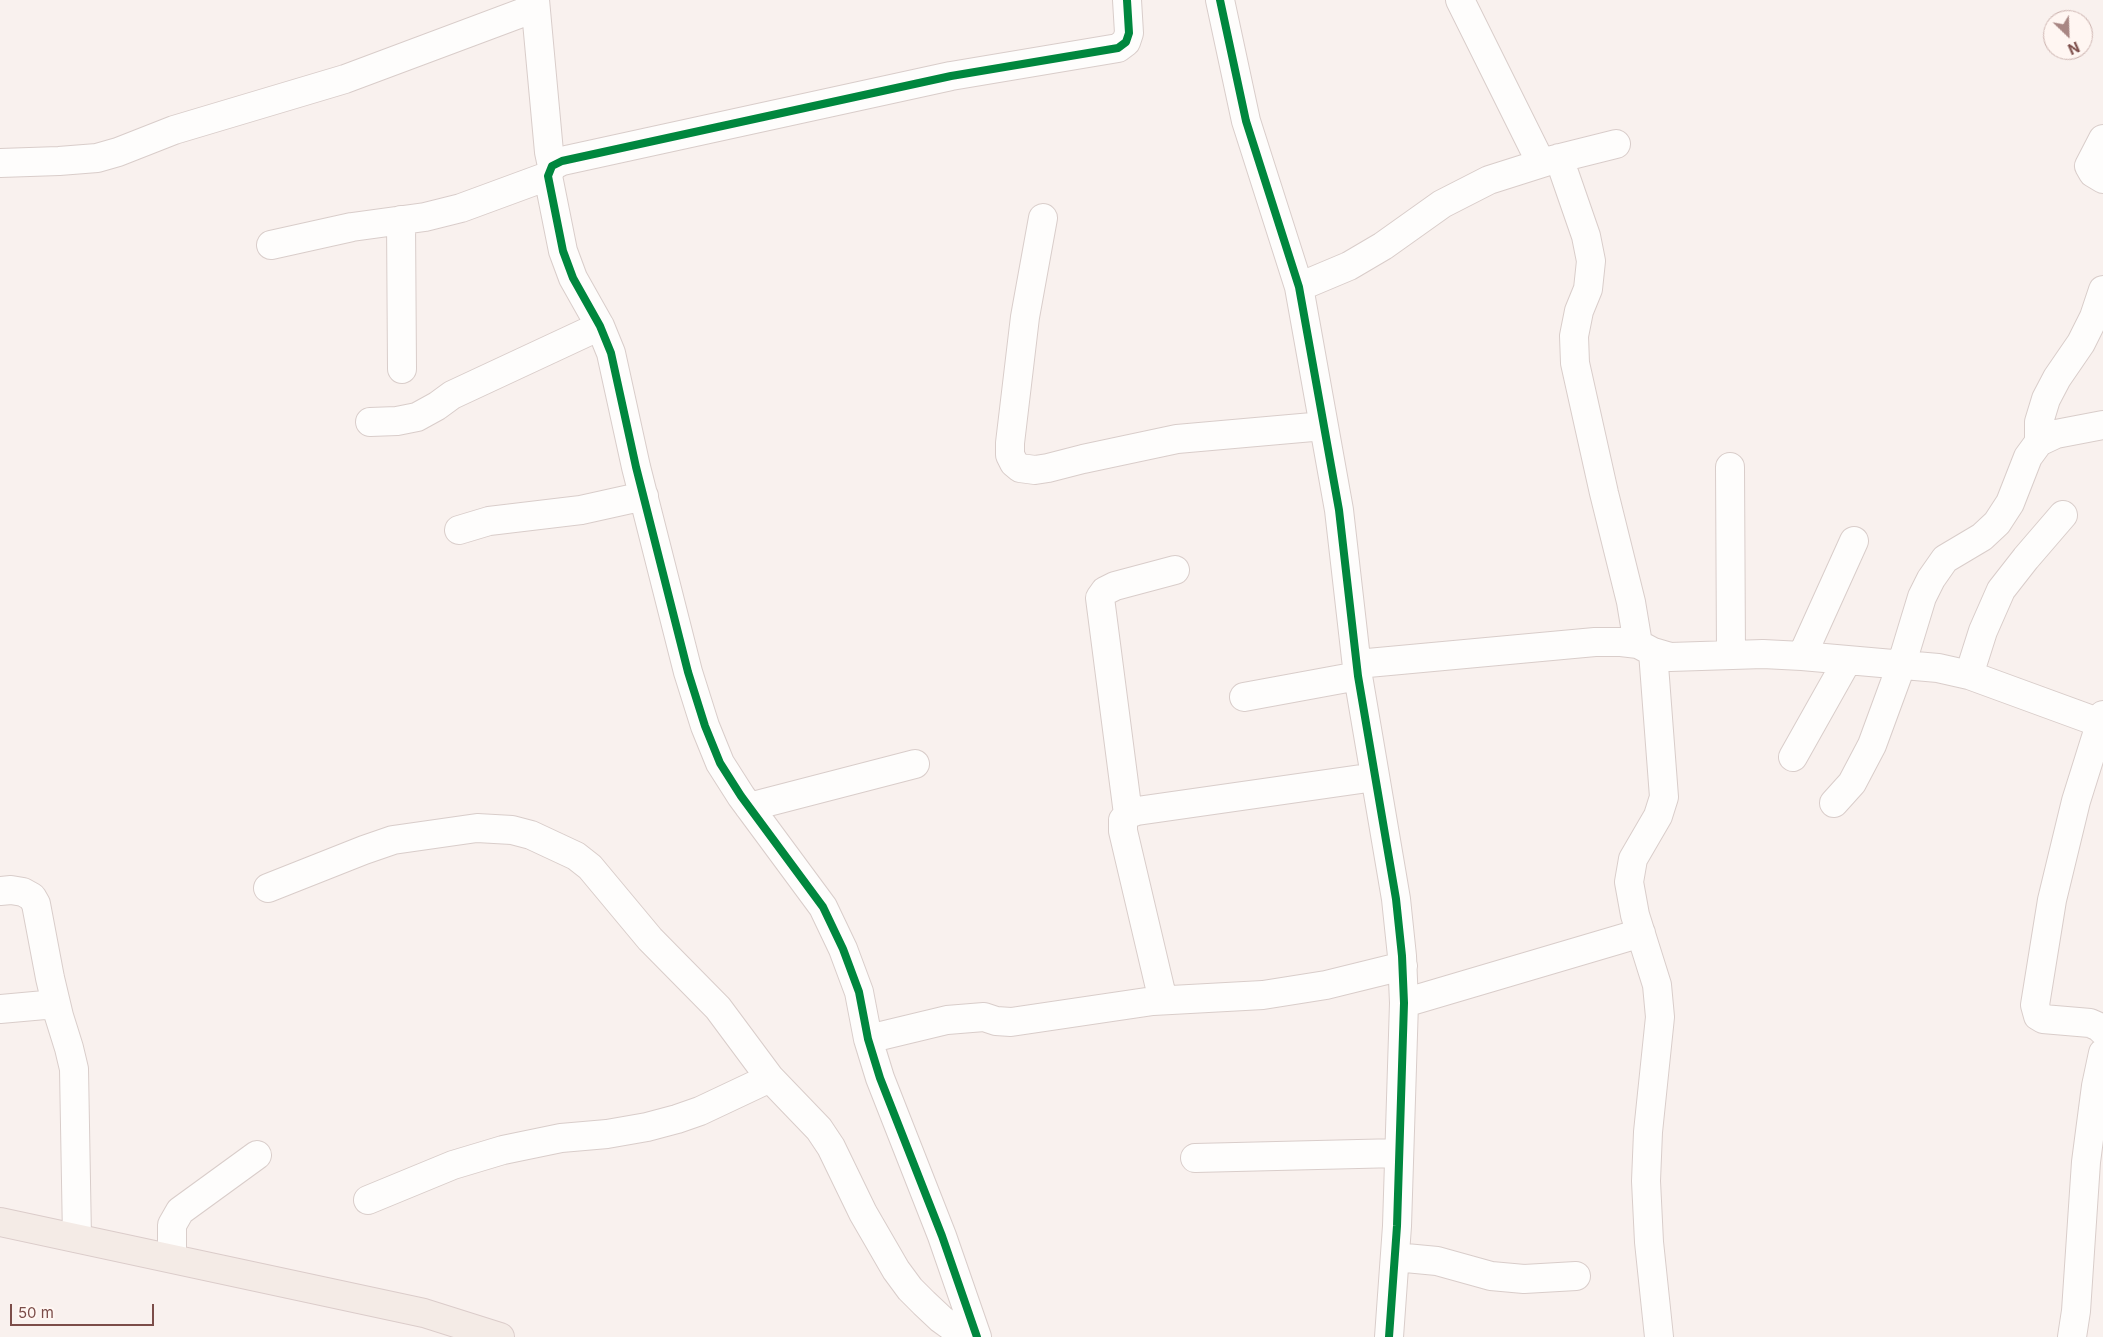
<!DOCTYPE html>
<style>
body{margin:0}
#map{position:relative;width:2103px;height:1337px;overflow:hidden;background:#f9f1ee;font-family:Inter,sans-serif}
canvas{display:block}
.north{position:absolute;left:2043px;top:10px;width:50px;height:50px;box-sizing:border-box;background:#fff6f2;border:1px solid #cbb2ae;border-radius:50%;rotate:156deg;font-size:14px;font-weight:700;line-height:20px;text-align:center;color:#7c4d49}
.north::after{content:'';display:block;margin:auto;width:18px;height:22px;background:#a88683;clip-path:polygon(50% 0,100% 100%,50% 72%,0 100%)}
.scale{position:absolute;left:10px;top:1304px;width:144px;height:22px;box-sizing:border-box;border:2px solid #7c4d49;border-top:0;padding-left:6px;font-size:15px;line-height:18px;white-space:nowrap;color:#7c4d49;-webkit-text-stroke:4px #fff6f2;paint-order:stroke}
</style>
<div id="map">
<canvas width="2103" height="1337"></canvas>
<div class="north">N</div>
<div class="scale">50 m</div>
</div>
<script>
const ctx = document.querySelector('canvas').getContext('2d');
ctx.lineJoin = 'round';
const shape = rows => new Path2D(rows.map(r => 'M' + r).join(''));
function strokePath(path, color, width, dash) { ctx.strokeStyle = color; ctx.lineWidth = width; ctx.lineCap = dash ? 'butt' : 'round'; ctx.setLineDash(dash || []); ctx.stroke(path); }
const minor = shape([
 [535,0,549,152,552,166],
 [1220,0,1246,121,1299,287,1339,510,1358,676,1396,899,1402,956,1404,1003,1397,1226,1389,1337],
 [1460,0,1541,163],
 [2103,139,2089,166,2093,173,2103,179],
 [1559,158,1586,236,1591,261,1588,289,1579,311,1574,336,1575,363,1604,493,1631,602,1638,644],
 [0,163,59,161,97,158,118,152,174,130,345,79,535,8],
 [1043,218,1025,317,1010,443,1010,455,1014,463,1020,468,1035,470,1048,468,1083,459,1177,439,1324,426],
 [401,220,402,369],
 [271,245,352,227,425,217,461,208,548,176],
 [1299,287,1349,266,1383,246,1442,204,1489,180,1552,160,1616,144],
 [370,422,397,421,417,417,437,406,452,395,600,326],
 [2039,442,2039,422,2046,399,2057,378,2081,343,2094,317,2103,290],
 [1730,467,1731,655],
 [459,530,489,521,581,510,644,496],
 [1653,652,1664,797,1658,816,1633,859,1629,882,1635,915,1657,985,1660,1017,1648,1132,1646,1181,1649,1242,1659,1337],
 [1802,656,1854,541],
 [1357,664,1595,642,1621,642,1638,644,1653,652,1670,657,1763,654,1802,656,1938,668,1969,675,2103,724],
 [1969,675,1983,631,2001,590,2026,558,2063,515],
 [1244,697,1358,676],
 [2103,715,2076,801,2052,900,2035,1005,2038,1016,2043,1019,2090,1023,2099,1027,2103,1031],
 [1793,757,1847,661],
 [1834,803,1852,783,1872,745,1901,666,1922,597,1931,579,1945,559,1982,537,1997,523,2010,503,2028,457,2039,442,2056,434,2103,425],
 [749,807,915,764],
 [1128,814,1100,598,1105,591,1115,586,1175,570],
 [268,888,364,850,393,840,477,828,512,830,531,835,576,856,590,867,650,939,718,1008,770,1078,819,1129,831,1147,863,1213,896,1270,910,1289,924,1303,941,1319,966,1337],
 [0,891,11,890,23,892,32,897,36,904,50,978,59,1016,69,1048,74,1069,77,1238],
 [1153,1001,1263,995,1326,985,1403,966],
 [1404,1003,1641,933],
 [0,1009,56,1004],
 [868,1039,947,1020,984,1017,996,1021,1011,1022,1153,1001,1159,996,1160,988,1123,831,1123,820,1128,814,1137,811,1375,777],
 [1195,1158,1399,1153],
 [368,1200,453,1165,503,1150,561,1138,607,1134,647,1127,677,1119,700,1111,770,1078],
 [1395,1257,1437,1261,1491,1276,1524,1279,1576,1276],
 [172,1258,172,1225,180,1211,257,1155],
 [977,1337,942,1236,880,1078,868,1039,859,992,843,949,823,907,741,796,720,763,705,726,688,672,636,467,611,353,600,326,573,278,563,251,548,176,552,166,562,161,951,76,1118,48,1126,42,1129,33,1127,0],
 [2072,1337,2076,1311,2086,1162,2096,1086,2103,1053]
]);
const major = shape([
 [0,1222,424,1313,500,1337]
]);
strokePath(minor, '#d9cdca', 30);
strokePath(major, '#dbccca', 30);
strokePath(minor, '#fefdfc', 28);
strokePath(major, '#f4ebe6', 28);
strokePath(shape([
 [1220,0,1246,121,1299,287,1339,510,1358,676,1396,899,1402,956,1404,1003,1397,1226,1389,1337],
 [977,1337,942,1236,880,1078,868,1039,859,992,843,949,823,907,741,796,720,763,705,726,688,672,636,467,611,353,600,326,573,278,563,251,548,176,552,166,562,161,951,76,1118,48,1126,42,1129,33,1127,0]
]), '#00873e', 8);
</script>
